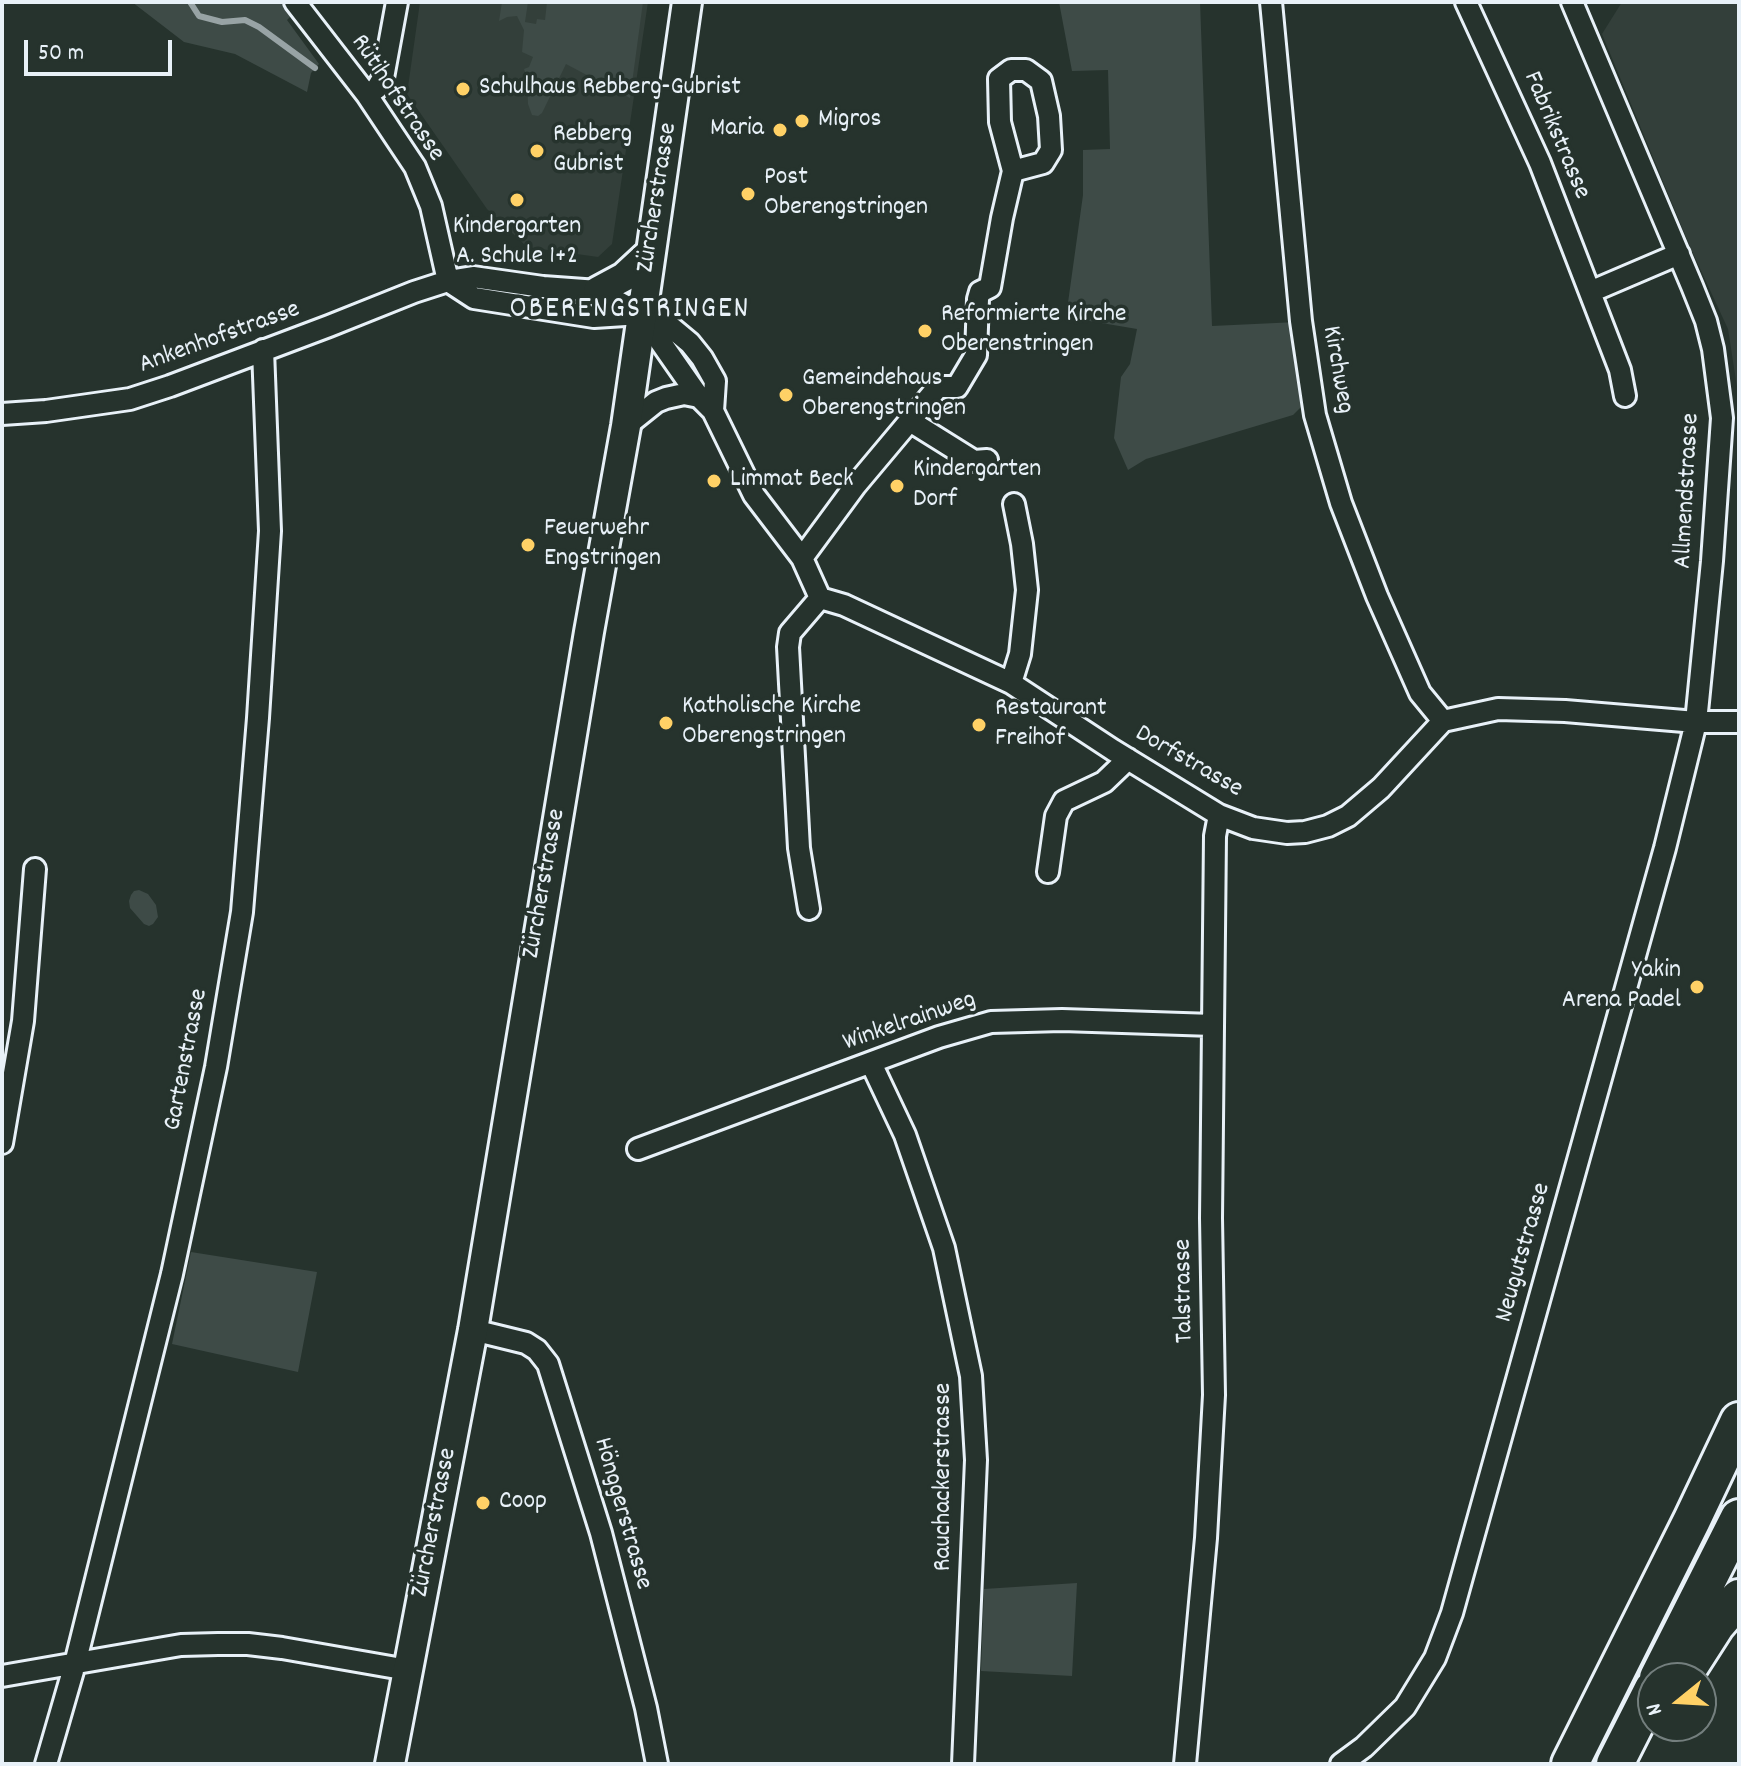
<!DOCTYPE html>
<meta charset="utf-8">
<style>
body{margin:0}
#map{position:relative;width:1741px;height:1766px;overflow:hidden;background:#26332d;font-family:Dekko,sans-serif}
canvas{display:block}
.frame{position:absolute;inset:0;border:4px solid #e8f1f8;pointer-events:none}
.north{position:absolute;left:1637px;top:1662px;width:80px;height:80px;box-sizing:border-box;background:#26332d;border:2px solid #747f7e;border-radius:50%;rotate:252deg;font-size:22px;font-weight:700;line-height:32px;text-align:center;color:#e8f1f8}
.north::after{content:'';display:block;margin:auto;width:28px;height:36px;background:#ffd166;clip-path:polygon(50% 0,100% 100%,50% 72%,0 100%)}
.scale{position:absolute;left:24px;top:40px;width:148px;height:36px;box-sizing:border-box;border:4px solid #e8f1f8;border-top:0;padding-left:10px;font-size:24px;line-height:28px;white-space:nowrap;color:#e8f1f8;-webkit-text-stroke:6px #26332d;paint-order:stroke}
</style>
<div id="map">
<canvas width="1741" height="1766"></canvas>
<div class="frame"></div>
<div class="north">N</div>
<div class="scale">50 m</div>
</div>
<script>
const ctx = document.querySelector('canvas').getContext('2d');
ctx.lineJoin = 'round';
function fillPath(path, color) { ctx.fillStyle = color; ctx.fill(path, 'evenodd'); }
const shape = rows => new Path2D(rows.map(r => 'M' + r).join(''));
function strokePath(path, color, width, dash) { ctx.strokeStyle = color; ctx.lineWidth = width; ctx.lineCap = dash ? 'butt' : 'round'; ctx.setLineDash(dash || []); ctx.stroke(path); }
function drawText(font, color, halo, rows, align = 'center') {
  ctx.font = font + ' Dekko,sans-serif'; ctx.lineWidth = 7; ctx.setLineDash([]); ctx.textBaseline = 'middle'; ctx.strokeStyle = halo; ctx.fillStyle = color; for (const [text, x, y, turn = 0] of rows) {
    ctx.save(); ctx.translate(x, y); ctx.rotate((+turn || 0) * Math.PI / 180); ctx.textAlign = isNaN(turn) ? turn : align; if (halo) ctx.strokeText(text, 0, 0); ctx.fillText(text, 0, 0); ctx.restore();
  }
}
fillPath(shape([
 [420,2,648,2,612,244,598,257,527,247,487,209,407,94],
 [1622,2,1739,2,1739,400,1728,329,1691,249,1602,34]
]), '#333f3a');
fillPath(shape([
 [132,2,282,2,292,15,287,20,319,64,311,73,307,92,235,54,184,42],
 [502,2,528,2,525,22,536,24,537,19,545,20,547,2,643,2,630,98,566,64,542,113,538,116,532,115,528,104,527,78,524,69,529,67,533,57,522,52,524,30,517,16,507,17,499,21],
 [1059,2,1200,2,1212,326,1297,322,1305,403,1293,415,1146,459,1128,470,1114,438,1121,377,1130,364,1137,329,1066,317,1083,195,1083,150,1110,149,1108,70,1072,71],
 [139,890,148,894,156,905,158,917,153,924,149,926,144,924,130,908,129,901,131,895,134,891],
 [191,1252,317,1272,298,1372,172,1344],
 [1077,1583,1072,1676,981,1671,984,1589]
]), '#3e4b47');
strokePath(shape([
 [190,2,199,16,222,22,245,20,259,27,315,68]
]), '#98a3a5', 6);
const street = shape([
 [295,2,367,95,415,167,431,206,448,281,474,298,594,317,641,314],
 [1271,2,1301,321,1315,415,1341,503,1377,596,1420,693,1443,721],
 [1466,2,1540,163,1620,370,1625,396],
 [367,95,377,88,383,78,397,2],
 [1590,292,1679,254],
 [641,314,699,397,713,411,754,495,802,558,820,598,844,605,1011,683,1113,750,1219,815,1253,828,1287,833,1305,832,1328,826,1348,816,1381,788,1443,721,1498,709,1565,711,1696,722,1739,722],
 [2,414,46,411,130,399,170,386,329,326,414,292,448,281,473,277,543,287,598,291,641,314,666,323,690,343,702,358,715,381,713,411],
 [910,421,974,461,987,460],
 [626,426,656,402,666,398,684,394,699,397],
 [802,558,855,486,938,387,957,387,976,355,978,299,980,292,990,287,1002,218,1013,171,1000,122,999,79,1011,70,1026,70,1041,81,1049,116,1051,150,1043,163,1013,171],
 [1011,683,1020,654,1027,590,1022,544,1014,504],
 [1048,872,1056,816,1064,801,1104,782,1128,759],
 [809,909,799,848,788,647,790,633,820,598],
 [871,1063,905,1135,944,1248,971,1376,976,1460,963,1764],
 [2,1143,23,1021,35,869],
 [638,1149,939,1037,991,1022,1062,1020,1213,1025],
 [473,1330,526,1343,537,1350,548,1364,601,1533,646,1708,657,1764],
 [2,1676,181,1645,218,1644,248,1644,282,1648,408,1670],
 [46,1764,75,1664,172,1274,216,1067,242,912,258,718,270,531,263,350],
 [1185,1764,1206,1538,1214,1395,1211,1218,1215,836,1219,815],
 [1341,1764,1364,1747,1405,1707,1435,1658,1452,1613,1665,848,1696,722,1712,561,1722,418,1713,349,1706,321,1692,286,1572,2]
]);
const secondary = shape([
 [598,291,624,277,651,252],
 [390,1764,473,1330,589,632,626,426,687,2]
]);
const highway = shape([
 [1658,1678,1739,1518],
 [1682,1678,1716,1625,1739,1598],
 [1570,1764,1692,1520,1739,1421],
 [1615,1764,1653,1689]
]);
strokePath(street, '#e8f1f8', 26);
strokePath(secondary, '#e8f1f8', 34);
strokePath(highway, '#e8f1f8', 42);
strokePath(street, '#26332d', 20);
strokePath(secondary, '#26332d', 28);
strokePath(highway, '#26332d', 36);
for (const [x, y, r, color] of [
 [463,89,8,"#ffd166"],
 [802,121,8,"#ffd166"],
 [780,130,8,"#ffd166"],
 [537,151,8,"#ffd166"],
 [748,194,8,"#ffd166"],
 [517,200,8,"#ffd166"],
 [925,331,8,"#ffd166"],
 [786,395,8,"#ffd166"],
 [714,481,8,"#ffd166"],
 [897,486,8,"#ffd166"],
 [528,545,8,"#ffd166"],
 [666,723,8,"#ffd166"],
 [979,725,8,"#ffd166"],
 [1697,987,8,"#ffd166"],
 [483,1503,8,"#ffd166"]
]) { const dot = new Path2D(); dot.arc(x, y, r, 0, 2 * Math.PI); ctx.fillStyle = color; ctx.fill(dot); strokePath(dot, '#26332d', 3); }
drawText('26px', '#e8f1f8', '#26332d', [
 ["Schulhaus Rebberg-Gubrist",479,89],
 ["Migros",818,121],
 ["Maria",764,130,"right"],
 ["Rebberg",553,136],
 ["Gubrist",553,166],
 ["Post",764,179],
 ["Oberengstringen",764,209],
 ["Kindergarten",517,228,"center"],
 ["A. Schule 1+2",517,258,"center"],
 ["Reformierte Kirche",941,316],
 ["Oberenstringen",941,346],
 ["Gemeindehaus",802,380],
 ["Oberengstringen",802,410],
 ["Kindergarten",913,471],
 ["Dorf",913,501],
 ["Limmat Beck",730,481],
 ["Feuerwehr",544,530],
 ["Engstringen",544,560],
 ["Katholische Kirche",682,708],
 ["Oberengstringen",682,738],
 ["Restaurant",995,710],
 ["Freihof",995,740],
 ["Yakin",1681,972,"right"],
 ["Arena Padel",1681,1002,"right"],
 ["Coop",499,1503]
], 'left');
drawText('26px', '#e8f1f8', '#26332d', [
 ["Rütihofstrasse",396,99,56],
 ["Fabrikstrasse",1555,136,67],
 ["Zürcherstrasse",659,198,-81],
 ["Ankenhofstrasse",220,339,-20],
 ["Kirchweg",1336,370,80],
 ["Allmendstrasse",1689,491,-87],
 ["Dorfstrasse",1188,763,30],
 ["Zürcherstrasse",546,884,-80],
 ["Winkelrainweg",910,1023,-19],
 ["Gartenstrasse",188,1060,-79],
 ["Neugutstrasse",1525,1253,-74],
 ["Talstrasse",1186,1291,-91],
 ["Rauchackerstrasse",945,1477,-90],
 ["Hönggerstrasse",621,1514,74],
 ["Zürcherstrasse",436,1523,-79]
]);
ctx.letterSpacing = '2px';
drawText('30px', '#e8f1f8', '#26332d', [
 ["OBERENGSTRINGEN",630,312]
]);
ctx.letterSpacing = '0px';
</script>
